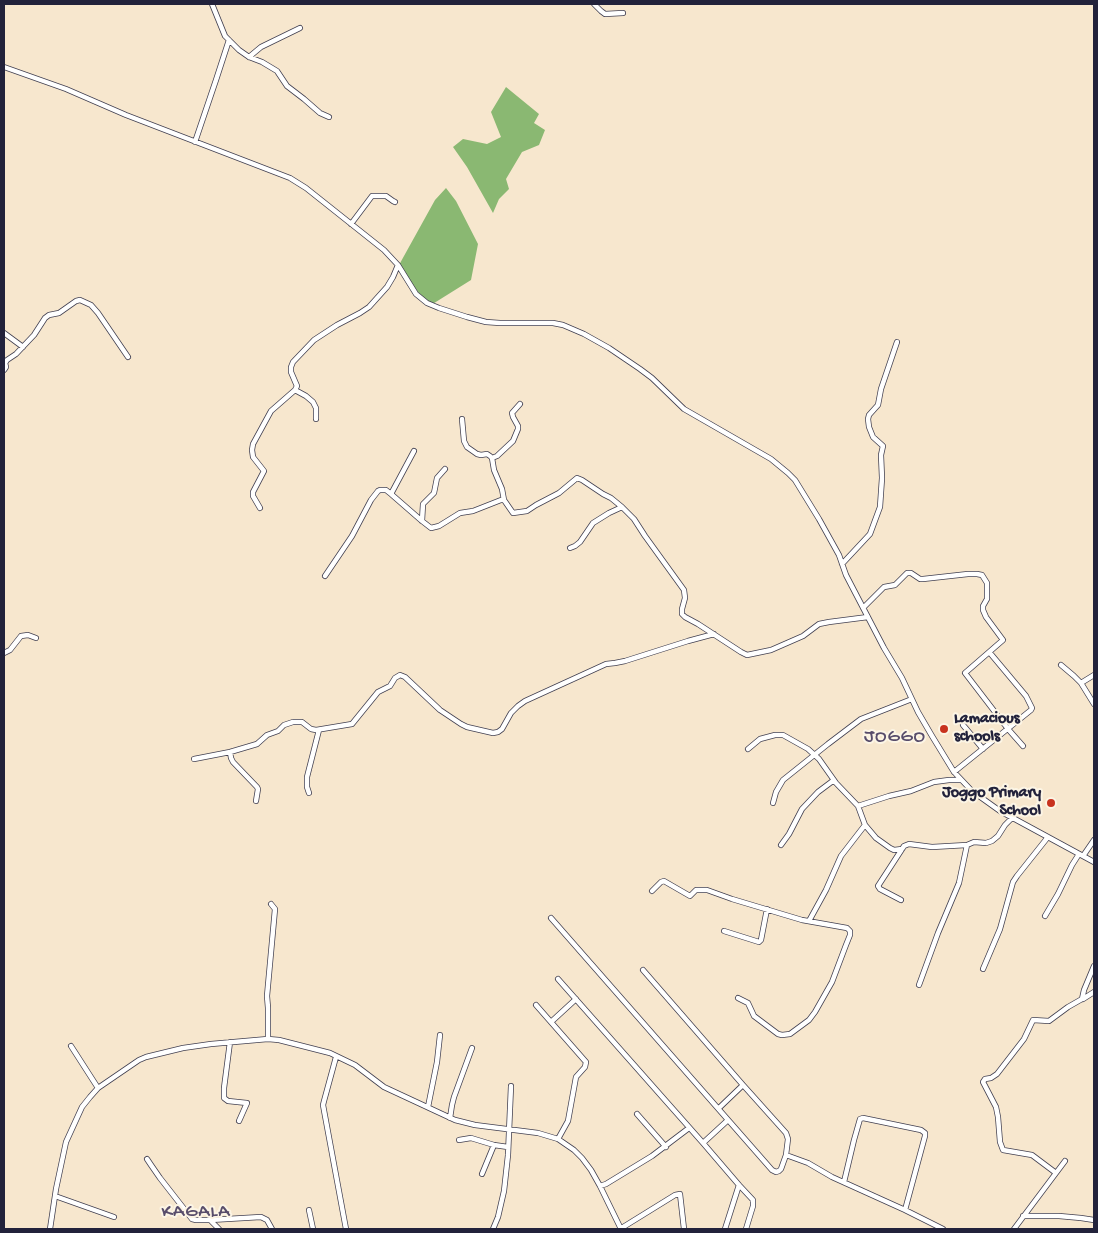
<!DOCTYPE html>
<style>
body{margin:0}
#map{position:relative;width:1098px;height:1233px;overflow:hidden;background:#f7e7ce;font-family:"Gochi Hand",sans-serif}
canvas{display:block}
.frame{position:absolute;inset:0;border:5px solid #22223b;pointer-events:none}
</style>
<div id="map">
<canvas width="1098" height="1233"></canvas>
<div class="frame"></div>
</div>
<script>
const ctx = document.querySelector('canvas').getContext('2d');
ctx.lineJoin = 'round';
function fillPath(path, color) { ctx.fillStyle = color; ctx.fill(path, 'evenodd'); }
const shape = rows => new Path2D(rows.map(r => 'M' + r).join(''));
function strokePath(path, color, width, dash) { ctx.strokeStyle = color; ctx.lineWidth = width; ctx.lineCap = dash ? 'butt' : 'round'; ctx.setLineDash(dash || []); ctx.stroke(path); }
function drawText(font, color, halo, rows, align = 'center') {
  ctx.font = font + ' "Gochi Hand",sans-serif'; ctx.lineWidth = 4; ctx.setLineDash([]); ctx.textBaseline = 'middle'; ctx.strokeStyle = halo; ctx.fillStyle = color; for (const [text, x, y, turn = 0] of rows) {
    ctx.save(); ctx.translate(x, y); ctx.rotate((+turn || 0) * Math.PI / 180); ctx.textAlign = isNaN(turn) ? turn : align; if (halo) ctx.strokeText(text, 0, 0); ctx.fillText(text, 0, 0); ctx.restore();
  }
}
fillPath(shape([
 [506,87,539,114,534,123,545,130,539,145,522,152,506,179,509,189,499,199,493,213,467,167,453,147,463,139,487,144,501,137,491,112],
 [446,188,456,201,478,244,471,280,431,305,418,292,399,265,435,200]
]), '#8ab872');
const minor = shape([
 [212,4,225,36,239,50,249,57,262,62,277,71,287,86,304,99,320,113,329,117],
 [594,4,601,11,605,14,623,13],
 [249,57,261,47,300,28],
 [4,67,66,89,126,115,290,178,306,188,384,250,398,265,416,294,427,303,439,308,467,317,486,322,500,323,553,323,563,325,584,334,609,348,640,369,652,378,684,409,771,459,788,473,795,480,819,519,839,555,846,575,884,648,902,678,918,712,932,736,954,772,972,791,1000,811,1094,862],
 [195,142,216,80,229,40],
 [351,224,372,196,386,196,393,201,395,202],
 [4,333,23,347],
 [4,370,6,367,5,363,7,360,16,354,34,335,45,318,49,315,59,313,76,301,80,300,91,305,98,313,128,357],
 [295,390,306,396,313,402,316,408,316,419],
 [462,419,464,441,467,447,477,454,481,455,487,454,490,456,492,458,494,470,502,489,504,500],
 [492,458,497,456,513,441,518,429,518,426,513,417,512,413,520,404],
 [391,494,414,451],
 [260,508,253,496,253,492,264,471,253,457,252,450,253,444,271,411,295,390,297,386,291,372,291,367,293,362,314,340,337,325,360,313,369,307,387,287,393,277,398,265],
 [422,521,423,504,434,493,437,478,445,469],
 [570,548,575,546,580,542,593,523,609,513,622,507],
 [842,564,870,534,880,507,882,478,881,455,883,446,873,437,869,427,868,419,869,415,878,405,881,389,897,342],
 [325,576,352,536,371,500,378,491,380,490,386,490,391,494,422,521,431,528,439,526,460,513,473,511,501,500,504,500,513,513,527,511,536,505,559,493,577,478,582,480,603,494,611,498,622,507,634,519,645,536,684,590,685,598,682,609,682,614,685,617,698,624,741,652,747,655,771,650,803,636,819,624,829,622,868,617],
 [863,608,884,587,895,585,907,573,911,573,920,579,923,579,968,574,977,574,982,575,987,583,987,599,983,606,983,610,986,617,1003,640,965,673,1008,729,1023,746],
 [4,653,10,650,21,636,28,635,36,638],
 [1061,665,1074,676,1081,683,1094,704],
 [1081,683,1094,675],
 [963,725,983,749],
 [748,749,760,739,775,735,783,735,808,749,819,759,836,783,858,806,865,825,876,838,890,848,894,850,902,849],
 [230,752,231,758,233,762,257,787,258,789,256,801],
 [194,759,230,752,257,744,267,735,278,731,284,725,293,722,302,722,311,729,316,730,352,724,378,692,390,686,395,678,400,675,405,677,440,710,461,724,467,727,493,733,498,732,502,729,511,713,518,706,525,701,606,664,615,663,625,661,688,641,714,634],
 [954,772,1031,710,1032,708,1026,696,990,653],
 [309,793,307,787,307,777,319,730],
 [773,803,776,792,783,780,828,744,861,719,912,699],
 [858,806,889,796,911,791,934,782,949,780,960,780],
 [781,845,789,834,802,809,818,792,834,780],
 [1083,856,1094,840],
 [652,891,661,882,664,881,690,896,696,890,707,890,732,899,802,920,847,928,850,931,850,935,846,945,832,982,815,1012,809,1020,790,1034,782,1035,778,1034,754,1016,748,1003,738,998],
 [901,900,880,889,878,886,904,846,909,844,932,847,967,845,974,842,986,843,992,841,998,836,1005,825,1012,818],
 [1045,916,1058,894,1072,865,1079,854],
 [551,918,772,1170,776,1172,779,1171,781,1169,786,1155,788,1139,786,1133,743,1085,643,970],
 [809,921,826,890,841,856,865,825],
 [724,931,759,942,761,940,767,909],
 [983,969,1000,929,1013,882,1017,876,1048,837],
 [558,979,703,1143,739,1185,753,1200,753,1206,746,1229],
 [919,985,938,933,959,883,967,845],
 [1083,999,1094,992],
 [536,1005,586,1062,585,1067,576,1077,568,1121,558,1139],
 [551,1022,576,999],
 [268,1039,268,1008,267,996,275,909,271,904],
 [230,1042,224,1088,224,1098,228,1101,247,1103,239,1121],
 [71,1046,98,1088],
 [336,1057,324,1101,323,1105,346,1229],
 [428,1107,437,1062,440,1035],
 [719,1108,743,1085],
 [637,1114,666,1147],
 [450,1118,452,1105,454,1097,472,1048],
 [459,1140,471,1138,494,1145],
 [703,1143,728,1120],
 [786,1155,808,1163,832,1177,905,1210,943,1229],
 [147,1159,151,1165,160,1178,192,1219,196,1220,210,1220,219,1229],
 [1056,1173,1032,1155,1003,1150,1000,1142,998,1117,996,1107,983,1082,985,1079,991,1078,997,1074,1024,1039,1033,1020,1049,1021,1068,1007,1082,999,1084,990,1094,966],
 [482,1174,494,1145,508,1147],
 [844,1182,854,1140,860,1119,863,1118,921,1130,925,1133,925,1136,905,1210],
 [600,1186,606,1184,652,1156,689,1128],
 [55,1196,114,1217],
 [309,1210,313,1229],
 [1023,1216,1059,1216,1081,1218,1094,1220],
 [210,1220,261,1217,267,1220,272,1229],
 [50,1229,56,1189,66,1142,82,1107,90,1097,98,1088,139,1060,146,1057,183,1048,211,1044,268,1039,279,1040,330,1053,355,1065,384,1087,455,1120,475,1125,538,1133,558,1139,574,1150,582,1158,591,1170,600,1186,621,1229],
 [493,1229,498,1217,504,1191,508,1155,511,1086],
 [620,1229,675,1195,680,1194,684,1229],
 [725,1229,739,1185],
 [1014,1229,1065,1161]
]);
strokePath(minor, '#424051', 6);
strokePath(minor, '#fff', 4.5);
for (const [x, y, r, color] of [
 [944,729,5,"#c8321e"],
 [1051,803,5,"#c8321e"]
]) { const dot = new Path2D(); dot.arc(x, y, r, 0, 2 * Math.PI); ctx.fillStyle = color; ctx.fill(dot); strokePath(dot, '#fcf5e5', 2); }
drawText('bold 16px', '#22223b', '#fcf5e5', [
 ["Lamacious",954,720],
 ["schools",954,738],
 ["Joggo Primary",1041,794,"right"],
 ["School",1041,812,"right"]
], 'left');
ctx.letterSpacing = '1px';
drawText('19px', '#584d6b', '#fcf5e5', [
 ["JOGGO",895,738],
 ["KAGALA",196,1213]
]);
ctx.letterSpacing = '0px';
</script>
